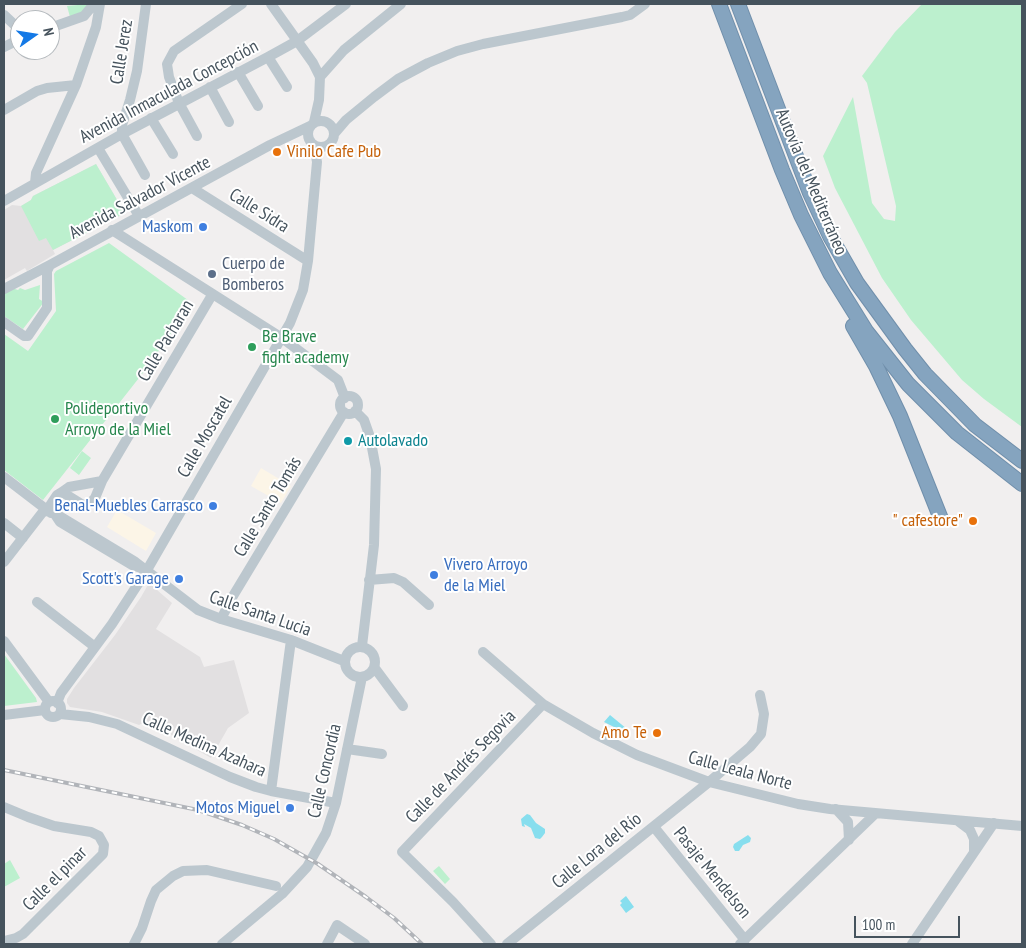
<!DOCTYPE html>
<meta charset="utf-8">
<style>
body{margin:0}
#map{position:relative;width:1026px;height:948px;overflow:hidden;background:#f1efef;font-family:"PT Sans Narrow",sans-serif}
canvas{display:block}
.frame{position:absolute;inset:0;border:5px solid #46535d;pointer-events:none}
.north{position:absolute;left:10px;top:10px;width:50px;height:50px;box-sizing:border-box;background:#fff;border:1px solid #b5babe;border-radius:50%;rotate:77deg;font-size:14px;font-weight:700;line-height:20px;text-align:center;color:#46535d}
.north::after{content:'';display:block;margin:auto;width:18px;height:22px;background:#1479e6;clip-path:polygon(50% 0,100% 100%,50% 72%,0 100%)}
.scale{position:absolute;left:854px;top:916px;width:106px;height:22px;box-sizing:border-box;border:2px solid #46535d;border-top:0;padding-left:6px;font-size:15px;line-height:18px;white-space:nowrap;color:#46535d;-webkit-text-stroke:4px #fff;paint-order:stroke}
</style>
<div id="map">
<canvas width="1026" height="948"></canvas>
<div class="frame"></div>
<div class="north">N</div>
<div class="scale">100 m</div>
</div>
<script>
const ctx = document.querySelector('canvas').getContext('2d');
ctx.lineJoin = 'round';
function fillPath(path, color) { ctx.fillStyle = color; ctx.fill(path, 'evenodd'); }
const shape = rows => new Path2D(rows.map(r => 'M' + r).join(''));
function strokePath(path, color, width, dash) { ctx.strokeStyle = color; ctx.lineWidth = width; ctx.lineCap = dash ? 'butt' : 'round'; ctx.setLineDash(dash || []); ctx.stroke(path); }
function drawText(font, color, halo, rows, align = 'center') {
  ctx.font = font + ' "PT Sans Narrow",sans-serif'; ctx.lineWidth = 4; ctx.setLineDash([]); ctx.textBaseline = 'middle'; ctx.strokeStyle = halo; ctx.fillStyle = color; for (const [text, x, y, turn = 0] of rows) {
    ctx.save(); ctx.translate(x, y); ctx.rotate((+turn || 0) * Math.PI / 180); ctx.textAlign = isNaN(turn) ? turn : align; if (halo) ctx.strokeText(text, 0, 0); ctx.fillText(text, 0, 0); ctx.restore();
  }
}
fillPath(shape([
 [261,468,291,486,281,503,251,486],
 [117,510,156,533,146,551,107,527]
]), '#fcf5e7');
fillPath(shape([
 [96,164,123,210,123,214,53,250,55,254,27,271,25,268,4,280,4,210,12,205,21,206,31,200,33,196],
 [149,583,172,603,156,629,200,657,204,667,234,660,249,713,228,728,211,758,147,721,139,725,102,712,70,707,67,703,67,699,74,688,115,635,141,597]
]), '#e2e0e1');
fillPath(shape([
 [88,4,84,11,70,17,67,6],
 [922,4,1022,4,1022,427,984,399,962,380,911,320,882,278,835,188,823,156,853,97,872,203,884,219,895,221,896,206,867,83,862,76,895,32],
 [96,164,123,210,123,214,53,250,46,238,39,241,21,206,31,200,33,196],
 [109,243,192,303,146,369,43,500,4,470,4,334,28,351,56,311,54,274,56,271],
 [40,285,39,299,44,302,23,329,4,316,4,295,6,291,12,288,18,290,20,288,25,290],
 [82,451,91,458,79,475,70,468],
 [4,654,36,698,37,702,4,706],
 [10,860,20,878,4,887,4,864],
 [439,866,450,879,445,884,433,871]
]), '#bcf0ce');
fillPath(shape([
 [610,715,627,729,624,729,624,732,604,722],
 [527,814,530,815,536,823,545,829,545,833,542,837,540,839,535,838,531,828,524,824,525,827,522,826,521,819],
 [748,835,751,838,750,842,743,845,739,851,735,851,733,847,734,844],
 [626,896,634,907,626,913,620,905,622,903,620,901]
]), '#87deee');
const highway = shape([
 [719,4,782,170,801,215,830,273,843,294,866,331,908,384,957,433,1022,484],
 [738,4,810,193,830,236,857,283,905,349,925,374,975,425,1022,461],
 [853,326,876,366,900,416,941,519]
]);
strokePath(highway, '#708fab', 16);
strokePath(shape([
 [271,4,313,63,320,77,319,100,314,122],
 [4,15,20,30],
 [50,28,84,16,94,4],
 [4,47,20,39],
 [268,57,287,87],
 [238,72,258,106],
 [320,77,344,50,401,4],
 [210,87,229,122],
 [4,110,37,91,47,88,76,85],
 [151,118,173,154],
 '308 134a13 13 0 1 1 26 0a13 13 0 1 1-26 0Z',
 [334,134,346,120,374,97,398,79,428,63,457,51,483,44,622,17,630,15,645,4],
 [197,136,179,103,169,77,167,64,174,51,242,4],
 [98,148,139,216],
 [145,175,122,134,122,125,130,100,137,71,146,4],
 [35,183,36,173,76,85,96,27,100,4],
 [192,188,308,261],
 [4,201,122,134,268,57,297,41,346,4],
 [112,230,282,338,338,380,345,398],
 [4,289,50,265,270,145,310,126],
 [4,322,24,336,28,336,47,308,47,271,50,265],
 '340 405a9 9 0 1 1 18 0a9 9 0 1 1-18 0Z',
 [355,411,364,420,370,437,376,469,374,545,362,646],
 [4,477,51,513],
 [102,481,212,295],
 [4,523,23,538],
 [4,562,42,513,47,510,57,495,62,492,69,487,102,481,95,498,90,503,83,505,62,492],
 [147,570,132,565,60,522,56,516,61,517,134,561,198,610,221,619,291,640,344,661],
 [369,580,394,578,403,582,429,605],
 [37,602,95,647],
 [221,619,233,596,344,412],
 [4,641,49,702],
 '345 662a15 15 0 1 1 30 0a15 15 0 1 1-30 0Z',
 [483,652,543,704,593,733,637,755,709,782,798,804,830,809,1022,826],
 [374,667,403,706],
 '45 709a8 8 0 1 1 16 0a8 8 0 1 1-16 0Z',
 [57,703,61,693,112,624,147,570,290,323,303,290,308,261,317,162,314,145],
 [60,714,89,717,117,724,230,777,256,787,271,791,336,803],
 [4,715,45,710],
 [347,749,382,754],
 [271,791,291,640],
 [4,807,28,817,54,826,91,832,99,836,104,845,103,854,23,934,16,938,4,941],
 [836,809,848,822,849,840],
 [958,821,970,830,974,839,974,851],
 [654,827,745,940],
 [134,944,142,928,151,901,156,890,173,876,183,871,207,870,276,886],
 [222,944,282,894,307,867,326,833,336,803,362,677],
 [327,944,337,925,365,944],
 [491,944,453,902,402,852,543,704],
 [507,944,709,782,750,747,761,734,764,714,760,695],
 [740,944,875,814],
 [912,944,994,823]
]), '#bcc7ce', 10);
strokePath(highway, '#85a4bf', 14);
const rail = shape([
 [4,770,198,810,242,825,274,839,318,864,366,897,394,918,422,944]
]);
strokePath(rail, '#b1b4b9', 4);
strokePath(rail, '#fff', 2, [5.5]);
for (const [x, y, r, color] of [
 [277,152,5,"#e8710a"],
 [203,227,5,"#3f7fe0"],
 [212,274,5,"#5c6f8a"],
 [252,347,5,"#2e9e5b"],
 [55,419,5,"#2e9e5b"],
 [348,441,5,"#0f9aa8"],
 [213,506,5,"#3f7fe0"],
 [973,521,5,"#e8710a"],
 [434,575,5,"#3f7fe0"],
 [179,579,5,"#3f7fe0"],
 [657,733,5,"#e8710a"],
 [290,808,5,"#3f7fe0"]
]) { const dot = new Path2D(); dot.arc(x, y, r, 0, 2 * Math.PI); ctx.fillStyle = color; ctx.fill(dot); strokePath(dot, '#fff', 2); }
drawText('18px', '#46535d', '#fff', [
 ["Calle Jerez",122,52,-81],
 ["Avenida Inmaculada Concepción",169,92,-28],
 ["Autovía del Mediterráneo",811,182,67],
 ["Avenida Salvador Vicente",140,198,-28],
 ["Calle Sidra",259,211,32],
 ["Calle Pacharan",166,341,-59],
 ["Calle Moscatel",205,437,-60],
 ["Calle Santo Tomás",268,507,-59],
 ["Calle Santa Lucia",260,614,19],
 ["Calle Medina Azahara",204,745,24],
 ["Calle de Andrés Segovia",461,767,-46],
 ["Calle Concordia",325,771,-77],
 ["Calle Leala Norte",740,771,15],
 ["Calle Lora del Río",597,851,-39],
 ["Pasaje Mendelson",712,873,51],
 ["Calle el pinar",55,879,-45]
]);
drawText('18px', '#c56008', '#fff', [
 ["Vinilo Cafe Pub",287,152,"left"],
 ["\" cafestore\"",963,521],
 ["Amo Te",647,733]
], 'right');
drawText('18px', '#366cbe', '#fff', [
 ["Maskom",193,227],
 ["Benal-Muebles Carrasco",203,506],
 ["Vivero Arroyo",444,565,"left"],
 ["de la Miel",444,586,"left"],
 ["Scott's Garage",169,579],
 ["Motos Miguel",280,808]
], 'right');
drawText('18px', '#4e5e75', '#fff', [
 ["Cuerpo de",222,264],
 ["Bomberos",222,285]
], 'left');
drawText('18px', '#27864d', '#fff', [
 ["Be Brave",262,337],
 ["fight academy",262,358],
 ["Polideportivo",65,409],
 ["Arroyo de la Miel",65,430]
], 'left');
drawText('18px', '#0d838f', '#fff', [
 ["Autolavado",358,441]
], 'left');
</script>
